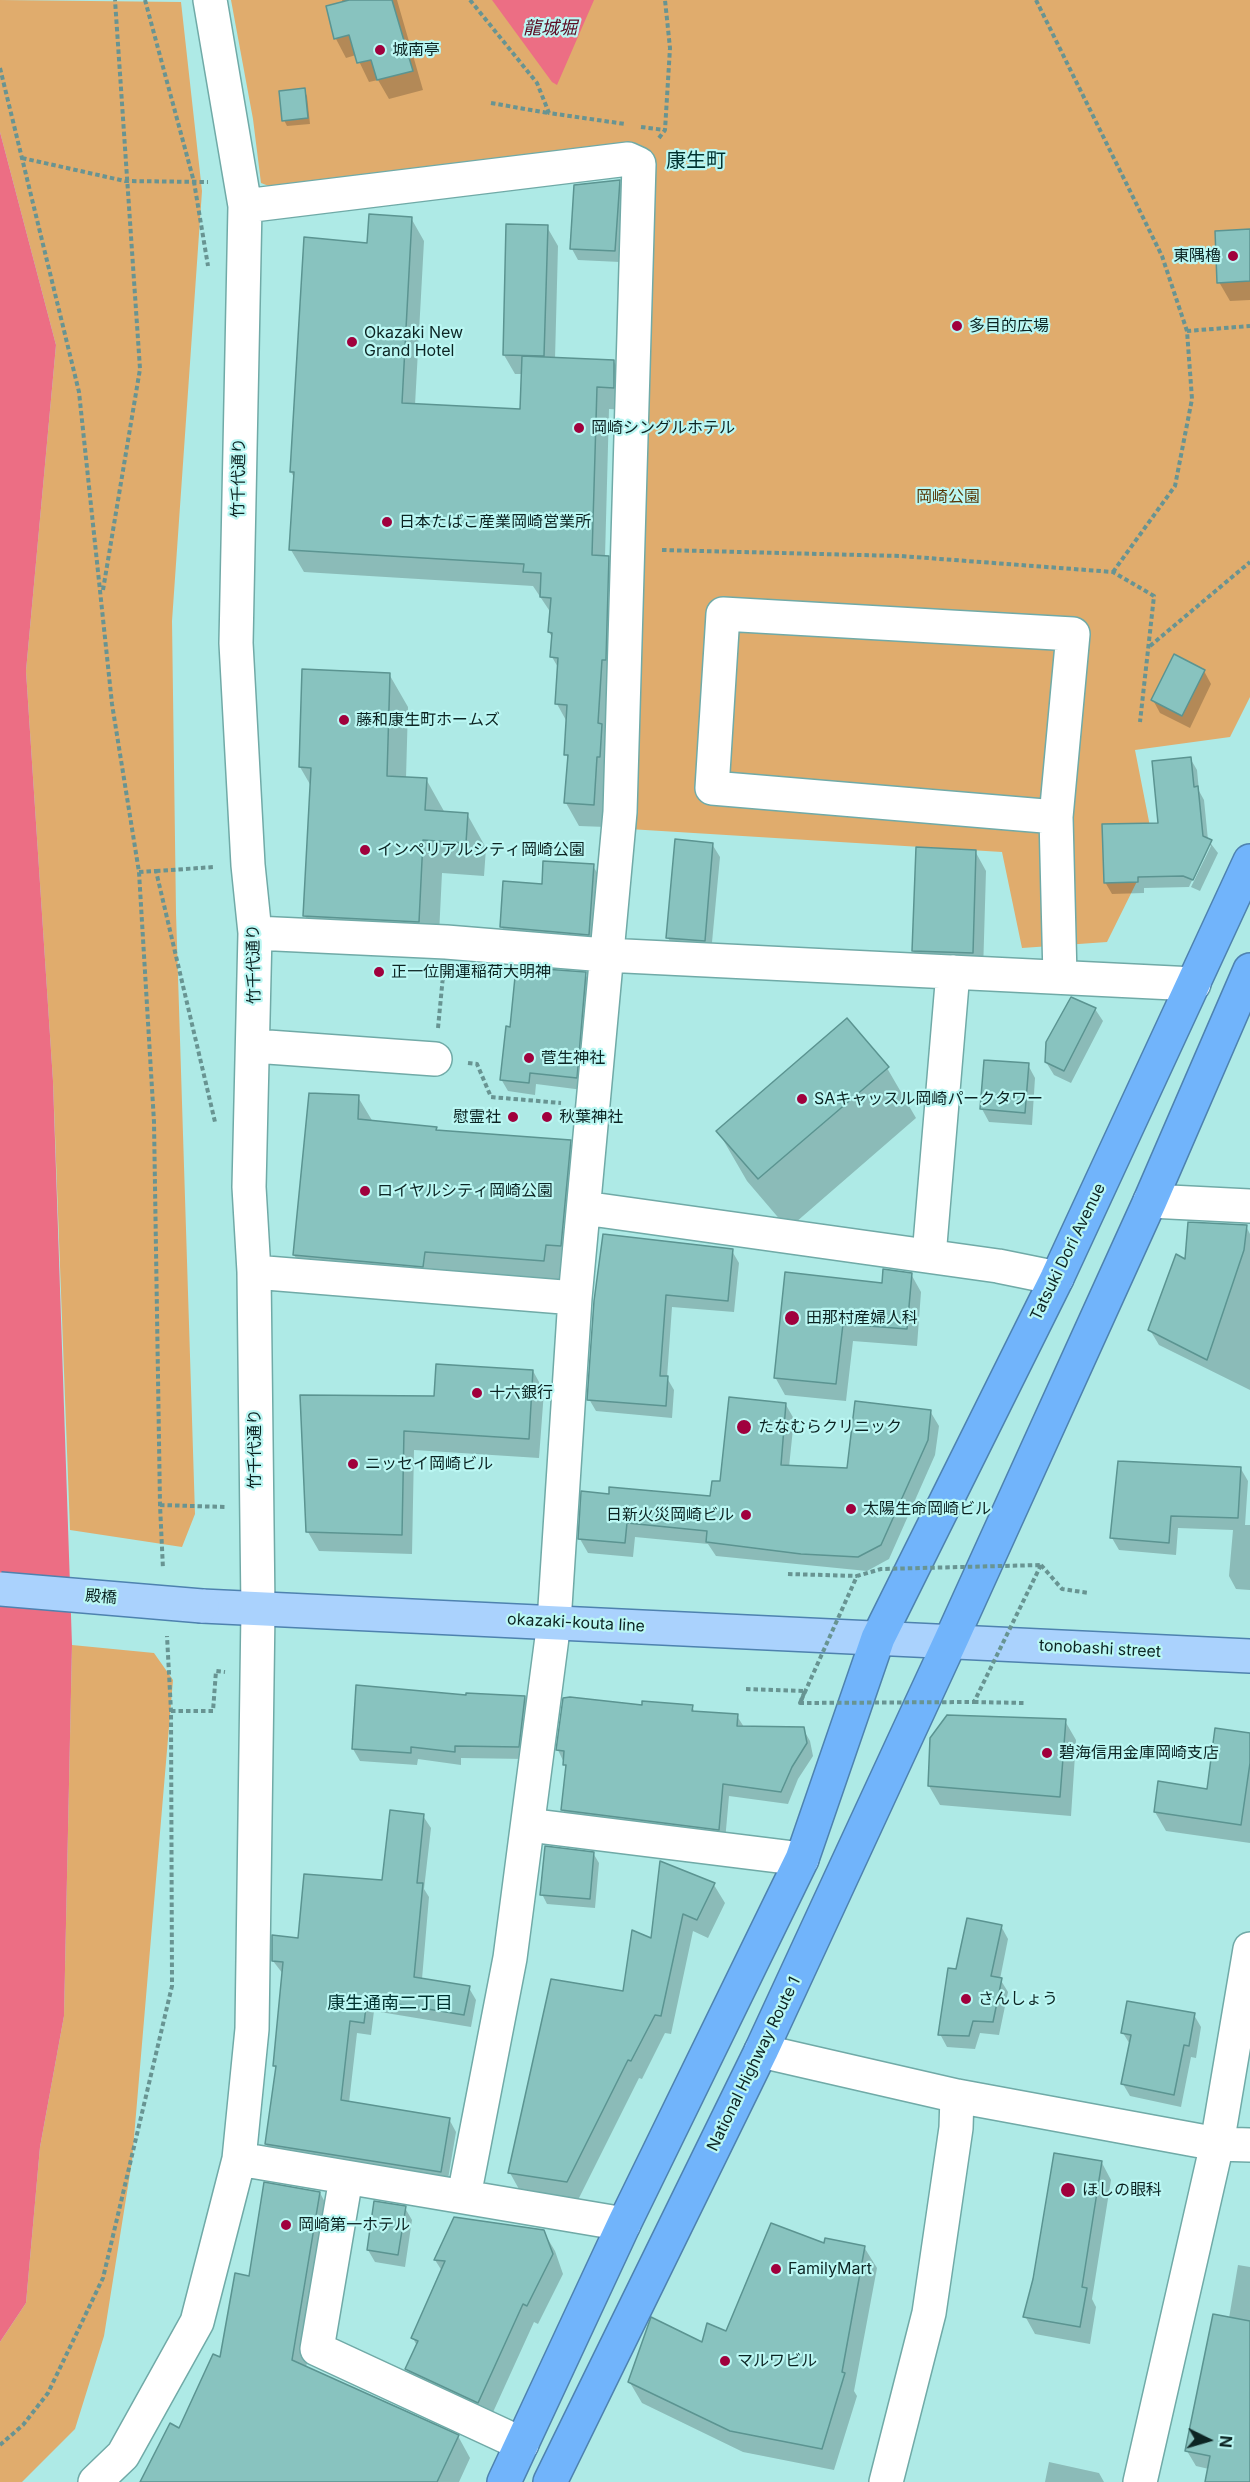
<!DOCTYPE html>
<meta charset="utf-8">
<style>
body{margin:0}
#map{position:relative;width:1250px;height:2482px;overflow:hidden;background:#aeeae6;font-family:Inter,sans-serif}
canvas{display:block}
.north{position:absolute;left:1178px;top:2410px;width:60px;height:60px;-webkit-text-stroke:4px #bbf7f3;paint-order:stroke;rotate:95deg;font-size:16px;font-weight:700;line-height:24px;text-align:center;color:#0c2423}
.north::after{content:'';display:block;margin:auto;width:21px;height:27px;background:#0c2423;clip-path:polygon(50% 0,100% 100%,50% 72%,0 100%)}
</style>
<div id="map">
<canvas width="1250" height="2482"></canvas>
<div class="north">N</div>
</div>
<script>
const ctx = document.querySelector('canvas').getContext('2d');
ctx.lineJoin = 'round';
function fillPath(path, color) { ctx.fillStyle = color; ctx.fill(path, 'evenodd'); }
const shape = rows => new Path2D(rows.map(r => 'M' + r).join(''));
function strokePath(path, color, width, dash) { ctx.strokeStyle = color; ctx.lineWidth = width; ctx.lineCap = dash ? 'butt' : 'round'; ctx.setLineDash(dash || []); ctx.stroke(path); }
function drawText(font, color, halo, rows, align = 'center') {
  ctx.font = font + ' Inter,"Noto Sans JP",sans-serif'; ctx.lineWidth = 4.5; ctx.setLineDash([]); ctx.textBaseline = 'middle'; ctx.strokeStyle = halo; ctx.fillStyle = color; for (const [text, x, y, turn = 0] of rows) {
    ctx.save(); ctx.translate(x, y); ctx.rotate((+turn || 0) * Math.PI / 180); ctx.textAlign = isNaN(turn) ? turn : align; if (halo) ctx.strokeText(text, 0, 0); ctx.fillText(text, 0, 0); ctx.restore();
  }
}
fillPath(shape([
 [0,0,181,2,202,191,172,621,176,913,195,1514,182,1547,70,1530,53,1081,26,671,56,345,0,132],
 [231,0,1250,0,1250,697,1230,737,1135,750,1154,847,1107,942,1022,948,1002,852,629,829,645,511,655,200,653,178,634,144,274,188,261,183,253,119],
 [72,1645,154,1653,173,1680,132,2161,104,2336,75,2429,22,2482,0,2482,0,2342,26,2303,40,2147,64,2016]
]), '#e0ac6d');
fillPath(shape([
 [492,0,594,0,557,85,552,82],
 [0,132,56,345,26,671,53,1081,72,1645,64,2016,40,2147,26,2303,0,2342]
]), '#ec6e84');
fillPath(shape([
 [342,0,397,0,423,90,389,99,378,80,369,82,356,55,346,58,336,39,328,7,343,3],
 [304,90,307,96,310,124,287,126,284,120],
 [619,181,625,192,620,262,578,260,572,249,575,186],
 [411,218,424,241,415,405,522,411,523,374,515,374,504,355,547,227,558,246,555,359,614,362,627,384,626,410,609,409,605,557,608,557,621,580,606,827,579,826,566,803,569,761,566,754,567,722,557,704,559,669,552,657,553,639,549,632,551,613,533,586,304,572,291,550,295,479,291,472,369,245],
 [1250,230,1250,300,1230,301,1219,282],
 [1204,671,1211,684,1190,728,1160,713,1153,700],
 [389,674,408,707,406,778,426,779,445,813,467,814,486,848,484,876,442,873,438,955,324,950,305,916,311,786,300,767],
 [1190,758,1197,770,1199,791,1204,800,1208,840,1218,853,1200,891,1191,887,1211,846,1209,844,1189,887,1144,888,1144,893,1112,894,1105,882,1160,824],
 [712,844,720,857,711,953,675,950,668,938],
 [975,851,986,871,983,972,925,970,913,951],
 [593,866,599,876,594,944,507,937,502,927,543,886],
 [585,974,592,986,583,1090,536,1084,535,1095,508,1091,501,1079,511,1028],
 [1095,1009,1103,1021,1071,1083,1054,1075,1046,1062],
 [1028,1065,1035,1078,1032,1125,989,1122,982,1109],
 [887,1068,916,1118,788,1229,747,1181,718,1131],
 [358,1097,373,1122,436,1129,437,1131,570,1142,586,1170,559,1289,310,1283,294,1255],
 [1246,1226,1250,1234,1250,1390,1159,1345,1150,1330,1186,1261],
 [732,1251,739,1263,734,1312,672,1307,667,1378,674,1390,672,1418,596,1411,589,1399,595,1301],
 [911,1274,921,1292,917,1346,853,1341,846,1401,785,1395,775,1377,883,1285],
 [533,1371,544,1391,539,1458,414,1450,412,1554,319,1551,308,1532,435,1397],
 [786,1405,794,1419,789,1467,849,1470,930,1411,939,1426,935,1455,889,1559,867,1571,716,1556,708,1544,635,1537,633,1557,588,1553,580,1539,610,1496,712,1497],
 [1241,1469,1248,1481,1245,1525,1250,1525,1250,1590,1236,1589,1229,1576,1233,1530,1178,1528,1176,1555,1119,1550,1112,1538],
 [467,1697,525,1697,532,1710,525,1759,461,1758,461,1765,418,1759,417,1765,360,1761,353,1749],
 [643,1706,692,1707,695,1712,737,1716,744,1727,803,1729,810,1741,813,1756,798,1779,788,1804,729,1796,725,1841,570,1822,563,1810,567,1769,558,1750],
 [1065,1721,1076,1740,1071,1816,940,1805,929,1786,931,1738],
 [1250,1735,1250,1843,1166,1831,1155,1812,1208,1790],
 [423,1816,431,1828,424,1889,429,1897,422,1979,469,1988,476,2000,471,2027,374,2011,371,2035,357,2033,349,2103,449,2119,456,2132,447,2185,274,2157,266,2144,277,2070,274,2066,283,1974,273,1961,383,1881],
 [593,1853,599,1863,595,1908,547,1904,542,1894],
 [714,1885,725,1903,708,1938,693,1931,671,2034,665,2033,642,2079,639,2078,578,2200,520,2191,510,2173,624,1992,652,1940],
 [1001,1926,1008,1939,1000,1979,1008,1992,999,2035,980,2033,975,2049,947,2047,940,2034,957,1971],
 [1194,2015,1201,2027,1196,2058,1191,2057,1181,2107,1130,2096,1123,2084,1131,2046,1123,2033],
 [1102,2163,1111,2180,1092,2299,1096,2307,1090,2344,1035,2334,1025,2316],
 [320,2193,332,2215,306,2368,458,2436,470,2458,459,2482,142,2482,179,2430,221,2359,250,2277],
 [405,2208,412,2220,405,2267,375,2262,368,2250],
 [543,2231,555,2251,563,2274,538,2324,534,2322,489,2421,418,2388,407,2369,417,2346,413,2338,442,2271,435,2260],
 [825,2245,864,2247,877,2268,854,2391,857,2396,834,2470,743,2452,642,2403,629,2381,727,2333],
 [1238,2265,1250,2267,1250,2482,1206,2482,1209,2469,1196,2466,1187,2451,1229,2318],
 [1049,2462,1099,2473,1104,2482,1045,2482]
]), '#0003');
const building = shape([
 [349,0,392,0,413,71,377,80,371,60,357,63,349,35,334,39,326,6,349,0],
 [305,88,308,118,282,121,279,91,305,88],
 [620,180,615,251,570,249,574,185,620,180],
 [369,214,412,217,402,403,520,409,522,356,614,360,614,388,597,387,592,555,609,556,606,660,602,660,598,723,602,724,600,757,597,757,594,805,564,803,568,755,564,755,567,705,555,704,558,658,550,657,552,633,548,632,551,598,540,597,541,573,523,572,524,564,289,550,294,472,290,472,304,237,367,243,369,214],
 [506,224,548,225,544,356,503,355,506,224],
 [1250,229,1250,281,1217,283,1215,231,1250,229],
 [1174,654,1205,670,1182,716,1151,700,1174,654],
 [302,669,390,673,387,776,427,778,425,810,468,813,466,843,423,840,419,922,303,916,311,768,299,767,302,669],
 [1191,757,1194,787,1198,786,1203,836,1212,840,1193,880,1183,876,1138,877,1138,882,1104,883,1102,824,1158,823,1152,761,1191,757],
 [675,839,713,843,705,941,666,938,675,839],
 [916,847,976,850,973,953,912,951,916,847],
 [543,861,594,864,589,935,500,927,503,881,542,884,543,861],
 [516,967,586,972,577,1078,530,1073,529,1083,500,1080,506,1026,510,1027,516,967],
 [1071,997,1096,1008,1064,1071,1045,1062,1046,1042,1071,997],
 [847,1018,889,1067,758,1179,716,1131,847,1018],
 [984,1060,1029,1063,1025,1113,980,1109,984,1060],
 [309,1093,359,1095,358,1119,437,1127,436,1130,571,1140,561,1246,546,1245,544,1261,425,1252,423,1267,293,1255,309,1093],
 [1188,1222,1247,1225,1244,1250,1207,1360,1148,1330,1176,1254,1185,1259,1188,1222],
 [603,1234,733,1249,728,1301,666,1295,660,1376,668,1376,666,1406,587,1400,594,1301,603,1234],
 [883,1269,912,1273,907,1329,843,1324,836,1384,774,1378,785,1272,882,1283,883,1269],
 [436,1364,533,1370,529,1439,404,1431,402,1535,306,1532,300,1395,434,1396,436,1364],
 [729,1397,786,1403,781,1465,847,1468,855,1401,931,1410,928,1440,881,1545,858,1557,801,1554,706,1542,707,1531,627,1523,625,1543,578,1539,581,1491,609,1494,609,1487,710,1496,712,1481,720,1481,729,1397],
 [1118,1461,1241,1467,1238,1518,1171,1516,1169,1543,1110,1538,1118,1461],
 [356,1685,466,1695,466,1693,525,1696,519,1747,455,1746,455,1752,411,1747,411,1753,352,1749,356,1685],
 [570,1697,642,1705,642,1701,693,1705,692,1711,738,1714,737,1726,804,1727,807,1743,792,1767,781,1792,723,1784,719,1830,561,1810,566,1765,563,1765,564,1751,556,1750,563,1698,570,1697],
 [947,1715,1066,1719,1060,1797,928,1786,930,1738,947,1715],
 [1215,1728,1250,1733,1250,1763,1241,1825,1154,1812,1158,1781,1207,1789,1215,1728],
 [390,1810,424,1814,417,1883,423,1883,414,1977,470,1986,464,2015,367,1999,364,2023,350,2021,341,2100,450,2118,441,2172,265,2144,276,2066,273,2066,283,1962,272,1961,272,1935,298,1938,304,1874,382,1880,390,1810],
 [545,1846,594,1852,590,1899,540,1895,545,1846],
 [660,1861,715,1883,697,1920,683,1914,661,2016,655,2015,631,2061,628,2060,567,2182,508,2173,551,1979,623,1991,632,1930,651,1938,660,1861],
 [967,1918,1002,1925,991,1976,1002,1978,993,2022,973,2021,969,2036,938,2035,948,1968,956,1969,967,1918],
 [1127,2001,1195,2013,1189,2046,1184,2045,1174,2095,1121,2084,1131,2035,1121,2033,1127,2001],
 [1054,2153,1102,2161,1082,2287,1087,2288,1080,2327,1023,2317,1033,2279,1054,2153],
 [264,2182,320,2192,292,2360,459,2435,437,2482,140,2482,170,2423,179,2428,213,2354,220,2357,235,2273,249,2276,264,2182],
 [374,2201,406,2206,398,2255,367,2250,374,2201],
 [454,2217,544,2230,553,2254,527,2306,523,2304,478,2403,405,2369,418,2341,411,2338,445,2261,434,2260,454,2217],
 [771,2223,824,2243,825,2238,865,2246,842,2372,845,2373,822,2449,730,2431,628,2382,651,2317,702,2342,707,2323,726,2331,771,2223],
 [1213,2314,1250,2321,1250,2482,1205,2482,1210,2456,1185,2451,1213,2314]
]);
fillPath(building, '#88c3bf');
strokePath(building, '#5b9491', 1.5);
const minor = shape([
 [245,206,628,159,639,164,620,812,575,1298,554,1622,510,1958,464,2196],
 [1056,817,712,788,723,614,1073,634,1056,817,1060,977],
 [255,933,446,942,605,955,1194,984],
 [254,1046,435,1059],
 [1150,1201,1250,1206],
 [584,1208,998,1266,1057,1278],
 [929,1256,953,972],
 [254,1272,575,1298],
 [528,1825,802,1859],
 [761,2051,957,2096,1217,2144,1250,2145],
 [239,2159,624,2224],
 [346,2178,317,2349,522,2444],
 [95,2482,123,2455,197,2322,239,2159,252,2029,258,1610,254,1272,249,1187,255,933,248,865,236,643,245,206,210,0],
 [886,2482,929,2313,956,2128,957,2096],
 [1140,2482,1217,2144,1250,1949]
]);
const major = shape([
 [202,1606,1250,1656]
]);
const highway = shape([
 [504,2482,624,2224,802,1859,878,1638,1057,1278,1250,861],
 [550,2482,761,2051,950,1642,1150,1201,1250,970]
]);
strokePath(minor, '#70aaa7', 36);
strokePath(major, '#4e82af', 36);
strokePath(highway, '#4e82af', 36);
strokePath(shape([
 [145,0,194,182,208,266],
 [470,0,537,83,549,113,625,124],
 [1036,0,1162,256,1187,331],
 [0,68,79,392,112,704,139,872,154,1122,160,1505,163,1569],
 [491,103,548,113],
 [641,127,665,130],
 [659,138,665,130,670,48,665,0],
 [22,158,125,181,208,182],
 [662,550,901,556,1113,572,1154,596,1140,722],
 [1113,572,1175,486,1192,399,1187,331,1250,326],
 [103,590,140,369,115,0],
 [1150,646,1250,562],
 [156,871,214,867],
 [139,872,156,871,215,1122],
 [438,1028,443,976],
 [468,1063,477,1064,491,1097,561,1103],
 [160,1505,225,1507],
 [1041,1565,1062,1589,1089,1593],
 [788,1574,857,1576],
 [746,1689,805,1691,800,1703],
 [974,1702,1024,1703],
 [171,1711,213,1711,216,1671,225,1672],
 [0,2445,23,2425,48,2393,103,2278,172,1986,171,1711,167,1636]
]), '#689492', 4, [4.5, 3]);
strokePath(minor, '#fff', 33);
strokePath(major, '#aad2fd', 33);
strokePath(highway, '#71b4fb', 33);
const majorBridge = shape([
 [0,1589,202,1606]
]);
strokePath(majorBridge, '#4e82af', 36, []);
strokePath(shape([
 [1041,1565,974,1702,800,1703,857,1576,881,1569,1041,1565]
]), '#689492', 4, [4.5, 3]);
strokePath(majorBridge, '#aad2fd', 33);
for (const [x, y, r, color] of [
 [380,50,6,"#a0013d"],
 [1233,256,6,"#a0013d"],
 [957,326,6,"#a0013d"],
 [352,342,6,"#a0013d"],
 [579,428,6,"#a0013d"],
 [387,522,6,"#a0013d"],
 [344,720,6,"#a0013d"],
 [365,850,6,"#a0013d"],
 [379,972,6,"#a0013d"],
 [529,1058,6,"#a0013d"],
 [802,1099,6,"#a0013d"],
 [513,1117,6,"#a0013d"],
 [547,1117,6,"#a0013d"],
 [365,1191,6,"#a0013d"],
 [792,1318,8,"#a0013d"],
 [477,1393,6,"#a0013d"],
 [744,1427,8,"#a0013d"],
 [353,1464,6,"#a0013d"],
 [851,1509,6,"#a0013d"],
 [746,1515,6,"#a0013d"],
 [1047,1753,6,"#a0013d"],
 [966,1999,6,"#a0013d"],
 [1068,2190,8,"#a0013d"],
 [286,2225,6,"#a0013d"],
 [776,2269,6,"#a0013d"],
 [725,2361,6,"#a0013d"]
]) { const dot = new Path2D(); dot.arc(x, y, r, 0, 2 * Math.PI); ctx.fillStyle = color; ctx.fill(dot); strokePath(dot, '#bbf7f3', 2); }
drawText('16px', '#0c2423', '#bbf7f3', [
 ["城南亭",392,50],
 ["東隅櫓",1221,256,"right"],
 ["多目的広場",969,326],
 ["Okazaki New",364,333],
 ["Grand Hotel",364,351],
 ["岡崎シングルホテル",591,428],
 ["日本たばこ産業岡崎営業所",399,522],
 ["藤和康生町ホームズ",356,720],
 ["インペリアルシティ岡崎公園",377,850],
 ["正一位開運稲荷大明神",391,972],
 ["菅生神社",541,1058],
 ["SAキャッスル岡崎パークタワー",814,1099],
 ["慰霊社",501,1117,"right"],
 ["秋葉神社",559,1117],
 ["ロイヤルシティ岡崎公園",377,1191],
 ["田那村産婦人科",806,1318],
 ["十六銀行",489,1393],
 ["たなむらクリニック",758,1427],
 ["ニッセイ岡崎ビル",365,1464],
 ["太陽生命岡崎ビル",863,1509],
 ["日新火災岡崎ビル",734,1515,"right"],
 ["碧海信用金庫岡崎支店",1059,1753],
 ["さんしょう",978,1999],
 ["ほしの眼科",1082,2190],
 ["岡崎第一ホテル",298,2225],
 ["FamilyMart",788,2269],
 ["マルワビル",737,2361]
], 'left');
drawText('16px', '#0c2423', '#bbf7f3', [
 ["竹千代通り",239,478,-89],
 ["竹千代通り",254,964,-91],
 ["Tatsuki Dori Avenue",1068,1252,-64],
 ["竹千代通り",255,1449,-90],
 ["殿橋",101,1597,5],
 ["okazaki-kouta line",576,1623,3],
 ["tonobashi street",1100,1649,3],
 ["National Highway Route 1",754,2064,-64]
]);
drawText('16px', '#583808', '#bbf7f3', [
 ["岡崎公園",948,497]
]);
drawText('italic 18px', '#5c0c23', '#bbf7f3', [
 ["龍城堀",550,29]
]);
drawText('18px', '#00312f', '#bbf7f3', [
 ["康生通南二丁目",390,2004]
]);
drawText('20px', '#00312f', '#bbf7f3', [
 ["康生町",696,161]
]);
</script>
